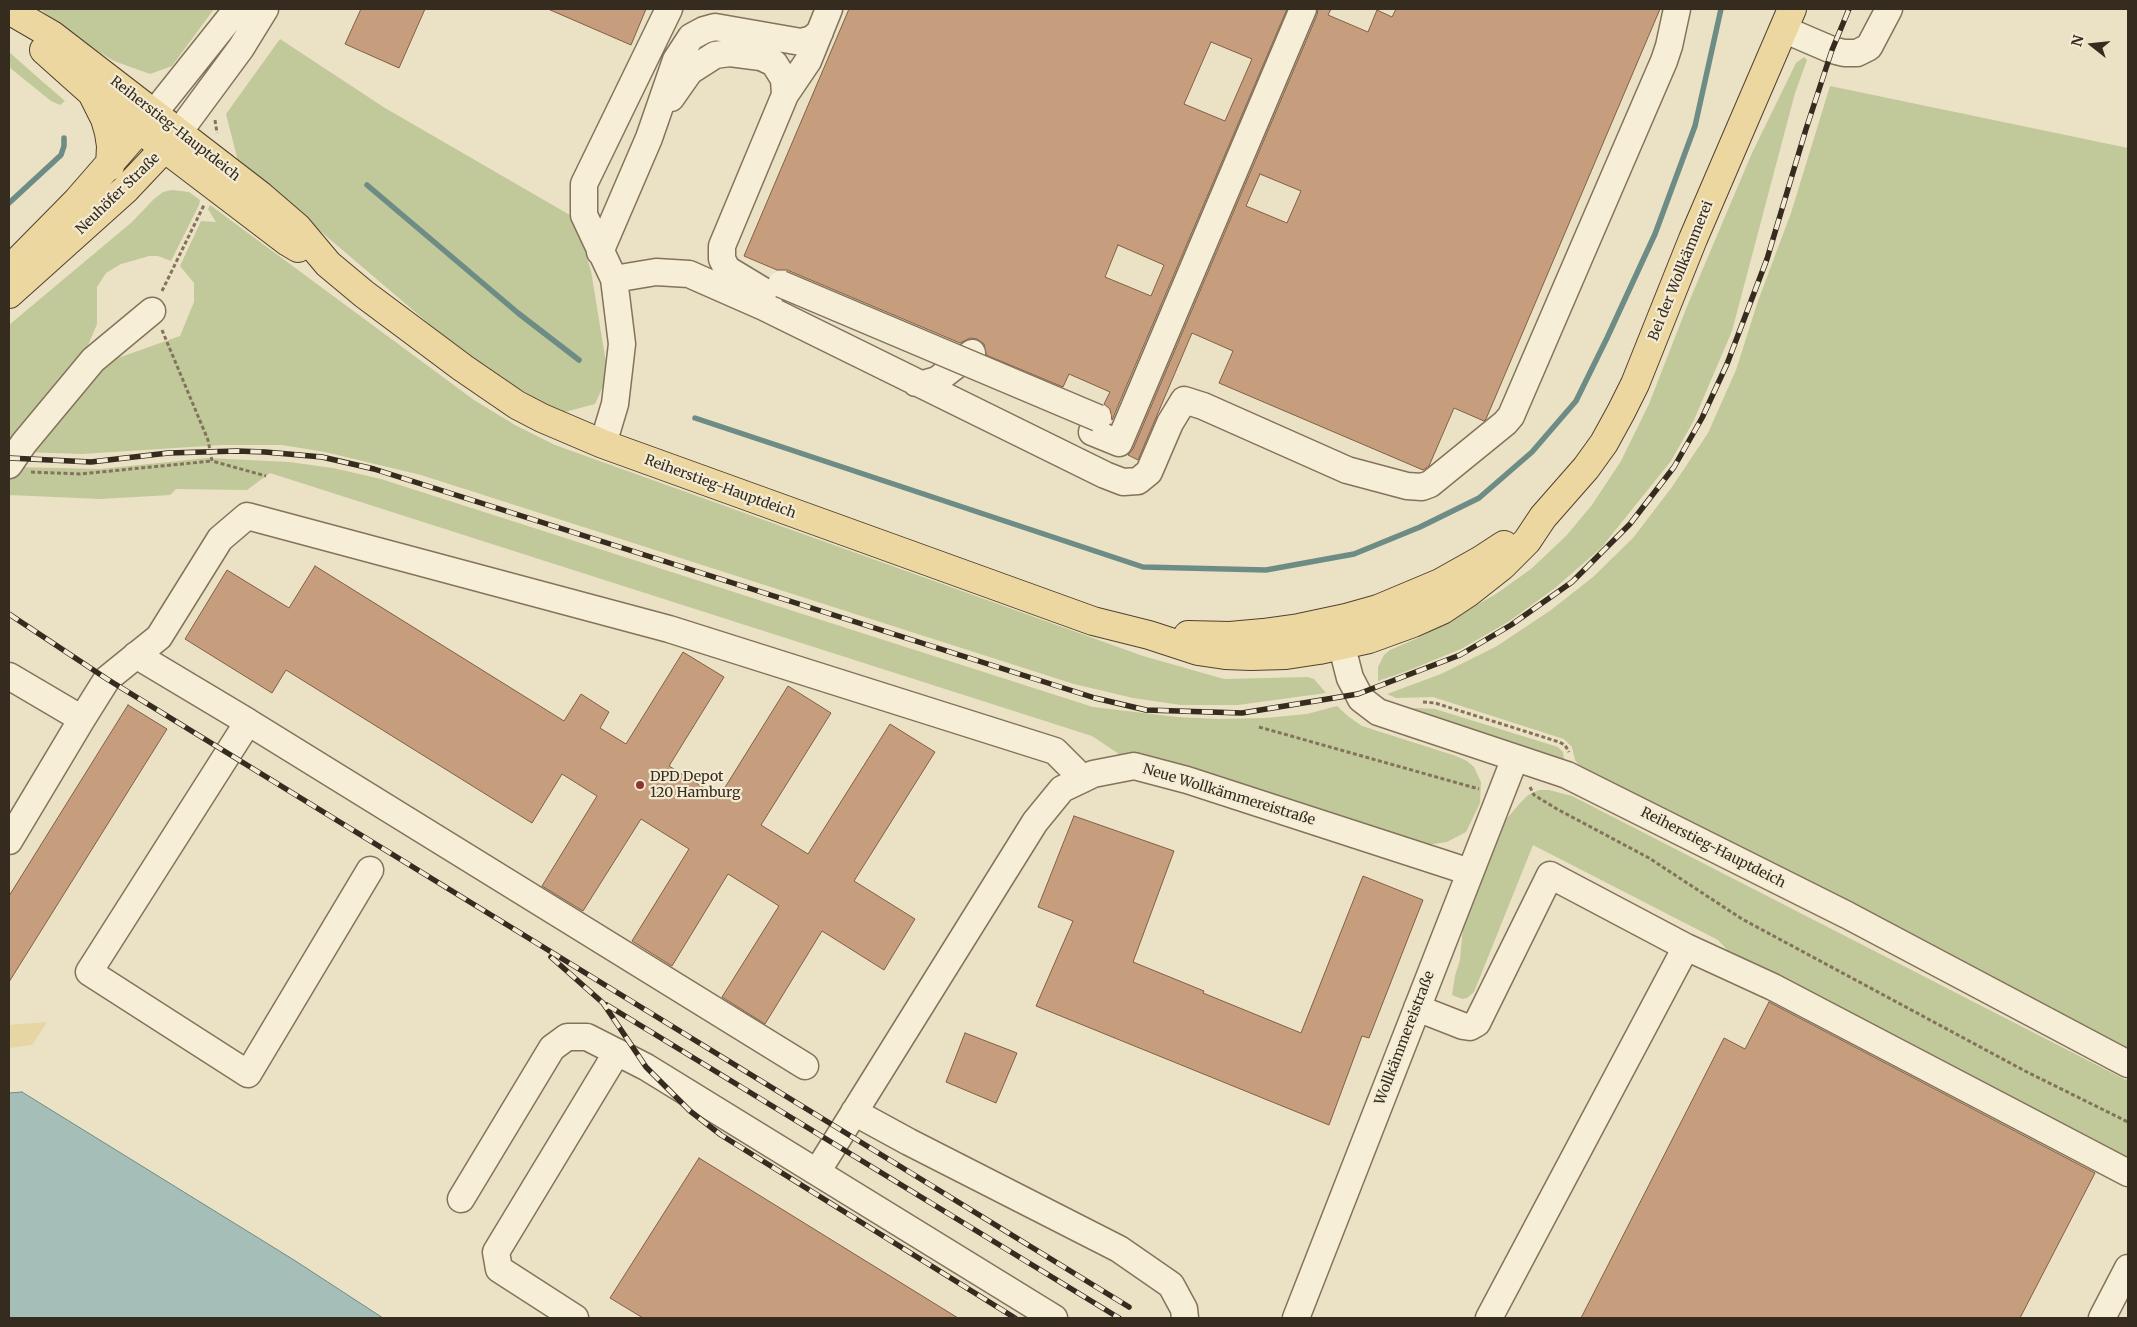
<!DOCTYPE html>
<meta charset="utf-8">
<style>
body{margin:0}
#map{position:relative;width:2137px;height:1327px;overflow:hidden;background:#ebe1c4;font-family:Merriweather,serif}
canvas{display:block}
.frame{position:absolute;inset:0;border:10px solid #352b1f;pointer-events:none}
.north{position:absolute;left:2067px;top:20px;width:50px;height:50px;-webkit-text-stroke:4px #f3ebd3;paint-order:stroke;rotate:286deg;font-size:14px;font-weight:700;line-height:20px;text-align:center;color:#352b1f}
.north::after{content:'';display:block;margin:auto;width:18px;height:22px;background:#352b1f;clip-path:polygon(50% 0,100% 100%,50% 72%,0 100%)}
</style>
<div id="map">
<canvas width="2137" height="1327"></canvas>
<div class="frame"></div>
<div class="north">N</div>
</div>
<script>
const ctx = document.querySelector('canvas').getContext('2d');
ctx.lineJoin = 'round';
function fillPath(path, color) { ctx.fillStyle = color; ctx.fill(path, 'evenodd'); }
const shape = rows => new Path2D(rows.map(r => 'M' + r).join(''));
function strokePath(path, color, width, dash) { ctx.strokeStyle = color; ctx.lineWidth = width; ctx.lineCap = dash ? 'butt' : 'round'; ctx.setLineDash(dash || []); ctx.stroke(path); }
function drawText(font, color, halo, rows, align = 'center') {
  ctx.font = font + ' Merriweather,serif'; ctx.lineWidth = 4.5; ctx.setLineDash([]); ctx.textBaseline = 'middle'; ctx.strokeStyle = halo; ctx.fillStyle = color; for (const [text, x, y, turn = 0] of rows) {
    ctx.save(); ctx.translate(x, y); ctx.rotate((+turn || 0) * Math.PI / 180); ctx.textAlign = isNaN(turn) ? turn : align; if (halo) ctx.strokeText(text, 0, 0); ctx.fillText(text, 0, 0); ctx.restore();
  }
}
fillPath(shape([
 [40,9,214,9,172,66,150,74,114,61,78,39],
 [280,39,385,108,575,218,591,271,608,375,595,404,561,413,475,363,238,161,226,114],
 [9,52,43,82,65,101,60,105,51,101,9,67],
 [1804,57,1807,60,1795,93,1732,331,1694,420,1671,461,1601,548,1555,588,1508,622,1461,649,1407,671,1378,681,1378,667,1384,655,1390,650,1420,637,1496,594,1531,569,1566,536,1592,505,1621,461,1649,404,1688,304,1752,153,1796,63],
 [1830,86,2128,148,2128,1048,1582,769,1575,760,1572,747,1564,739,1433,697,1396,698,1387,694,1441,674,1497,646,1551,610,1593,577,1633,538,1672,487,1708,433,1736,370,1758,301,1791,213],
 [172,190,189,192,200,200,199,205,171,261,158,256,149,256,121,264,106,273,97,287,97,324,86,350,9,449,9,325,132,222,154,199,163,192],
 [210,205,474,400,515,425,555,445,1143,656,1224,679,1308,677,1314,679,1326,693,1238,705,1181,705,1133,698,1074,684,421,475,325,452,282,445,222,445,82,454,24,452,58,407,118,358,180,336,194,302,194,283,180,266,201,221,216,222,208,209],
 [207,458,289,462,333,468,381,479,1093,707,1177,717,1218,719,1265,718,1307,714,1337,706,1349,717,1362,726,1456,756,1467,761,1474,767,1481,782,1480,803,1466,832,1447,842,1427,845,1122,756,1092,736,270,473,247,490,176,489,170,495,100,499,9,495,9,478,15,467,100,469],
 [1417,708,1435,709,1558,747,1563,752,1564,759,1562,760,1406,709],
 [1539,790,1549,790,1572,796,2128,1081,2128,1159,1730,953,1718,940,1533,845,1474,992,1467,998,1462,999,1452,995,1455,976,1460,960,1463,927,1503,823,1521,802,1528,795]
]), '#c1c899');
fillPath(shape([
 [47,1022,32,1045,9,1048,9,1025]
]), '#e5d6a3');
const water = shape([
 [22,1092,294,1260,383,1318,9,1318,9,1093,22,1092]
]);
fillPath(water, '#a6beb8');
strokePath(water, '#6d8c85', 1);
strokePath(shape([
 [367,185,518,313,579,360],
 [9,203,61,155,64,146,64,138],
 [695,418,1143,567,1266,570,1354,554,1420,527,1479,498,1532,452,1576,401,1607,338,1655,234,1695,126,1721,9]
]), '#6d8c85', 5.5);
const building = shape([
 [361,9,425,9,399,68,345,44,361,9],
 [548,9,646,9,631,45,548,9],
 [849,9,1287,9,1112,420,1110,409,1104,404,1110,392,1069,374,1063,387,986,355,984,344,977,339,970,338,960,343,787,270,777,270,744,256,849,9],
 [1211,42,1252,59,1225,121,1184,104,1211,42],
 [1118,245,1164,265,1151,296,1105,277,1118,245],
 [1318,9,1331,9,1328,15,1368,32,1377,10,1392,17,1396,9,1660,9,1486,419,1484,421,1454,408,1429,466,1423,470,1219,383,1233,351,1192,333,1138,460,1128,455,1133,449,1317,15,1318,9],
 [1260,174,1301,191,1287,223,1246,206,1260,174],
 [315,566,564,721,581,694,609,712,600,728,626,744,683,652,724,677,669,766,719,797,788,686,831,713,761,825,808,854,890,724,935,752,854,881,915,919,884,970,822,931,765,1024,722,997,779,906,728,874,672,966,632,941,689,849,641,819,583,911,542,886,597,796,562,774,532,823,286,670,272,693,185,639,227,570,289,608,315,566],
 [128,705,167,729,9,982,9,896,128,705],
 [1074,816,1174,851,1133,962,1204,991,1203,993,1301,1033,1363,876,1423,900,1369,1038,1362,1036,1329,1125,1036,1006,1073,921,1038,907,1074,816],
 [1769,1002,2095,1173,2020,1318,1581,1318,1724,1038,1745,1049,1769,1002],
 [965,1033,1017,1053,996,1103,946,1082,965,1033],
 [699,1158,958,1318,643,1318,610,1298,699,1158]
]);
fillPath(building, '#c69e7d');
strokePath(building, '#815f44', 1);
const minor = shape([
 [1783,29,1832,50,1844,53,1857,53,1869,47,1889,9],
 [671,98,690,71,715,55,730,53,761,57,774,63,784,79,785,95],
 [154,113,237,9],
 [179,132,241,48,265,9],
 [600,252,649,138,676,60,691,37,704,30,715,27,801,42,812,39,820,32],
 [614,279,656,272,689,274,764,307,1105,475,1123,482,1138,481,1149,472,1170,423,1184,400,1203,406,1347,470,1407,486,1422,487,1430,484,1505,423,1511,416,1664,61,1669,46,1677,9],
 [770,295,727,269,722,259,722,246,785,95,808,61,829,9],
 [916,383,923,384,937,380,972,353],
 [1092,432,1119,443,1303,9],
 [603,444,615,404,622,344,614,279,584,215,584,184,669,9],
 [9,465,24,443,93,360,152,311],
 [1336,624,1350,678,1361,699,1378,712,1567,775,1847,915,2128,1064],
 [136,655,248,722,89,972,248,1074,370,870],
 [9,676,82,719,107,679,159,637,220,539,247,516,669,629,1055,751,1083,779],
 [248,722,805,1066],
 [9,841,82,719],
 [1417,1008,1463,1026,1470,1027,1477,1023,1550,875,1686,947],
 [854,1112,909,1142,1119,1249,1171,1285,1184,1309,1185,1318],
 [817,1172,1035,822,1062,789,1083,779,1093,774,1134,766,1187,780,1470,872],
 [461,1199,552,1048,567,1037,587,1037,646,1067,1054,1318],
 [575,1318,499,1269,496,1252,617,1052],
 [1296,1318,1515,758],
 [1489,1318,1686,947,1773,987,2128,1173],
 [2102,1318,2128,1268]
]);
const major = shape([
 [9,10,52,35,261,196,297,227,328,264,364,294,463,368,517,405,542,418,603,444,1093,621,1149,635,1198,651,1225,655,1251,656,1286,655,1319,650,1369,639,1413,623,1442,610,1469,592,1502,566,1527,541,1543,517,1586,468,1604,443,1621,412,1635,384,1693,239,1792,9],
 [44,50,91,92,288,242,298,248],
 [93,95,105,119,109,133,111,146,110,166],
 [9,270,77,201,151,116],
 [9,294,126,189,177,135],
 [1188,635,1230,636,1263,633,1299,628,1346,618,1378,609,1440,583,1481,560,1504,545]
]);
strokePath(minor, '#84735c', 29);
strokePath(major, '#524130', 30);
strokePath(shape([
 [215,120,217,133],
 [162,291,204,205],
 [162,330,208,440,212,461,266,476],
 [31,472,80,474,212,461],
 [1423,702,1435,703,1559,742,1565,745,1569,752],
 [1259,727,1479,789],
 [1530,787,1534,795,1557,809,1649,858,1742,919,2025,1071,2128,1122]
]), '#84735c', 3, [4, 2.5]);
strokePath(minor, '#f6eed7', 26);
strokePath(major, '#ebd79f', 28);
const rail = shape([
 [9,458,91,462,168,453,237,451,265,452,322,457,374,469,1095,698,1146,710,1242,713,1358,694,1460,655,1511,625,1572,582,1630,524,1674,467,1702,418,1727,364,1767,259,1806,129,1832,50,1849,9],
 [9,614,107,679,1129,1307],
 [551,957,603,1003,646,1067,690,1111,721,1135,1015,1318],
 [607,1005,1119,1318]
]);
strokePath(rail, '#352b1f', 5.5);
strokePath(rail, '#f3ebd3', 4, [11]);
const minorBridge = shape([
 [781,284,1098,418]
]);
strokePath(minorBridge, '#84735c', 29, []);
strokePath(minorBridge, '#f6eed7', 26);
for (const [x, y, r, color] of [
 [640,785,5,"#8f3430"]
]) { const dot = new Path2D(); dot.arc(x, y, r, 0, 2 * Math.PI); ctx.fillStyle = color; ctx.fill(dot); strokePath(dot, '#f3ebd3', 2); }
drawText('14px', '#352b1f', '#f3ebd3', [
 ["Reiherstieg-Hauptdeich",175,129,38],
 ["Neuhöfer Straße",118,194,-44],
 ["Bei der Wollkämmerei",1681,271,-68],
 ["Reiherstieg-Hauptdeich",720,487,20],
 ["Neue Wollkämmereistraße",1229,795,17],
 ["Reiherstieg-Hauptdeich",1713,848,27],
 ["Wollkämmereistraße",1405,1038,-69]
]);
drawText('14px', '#352b1f', '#f3ebd3', [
 ["DPD Depot",650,777],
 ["120 Hamburg",650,793]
], 'left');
</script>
